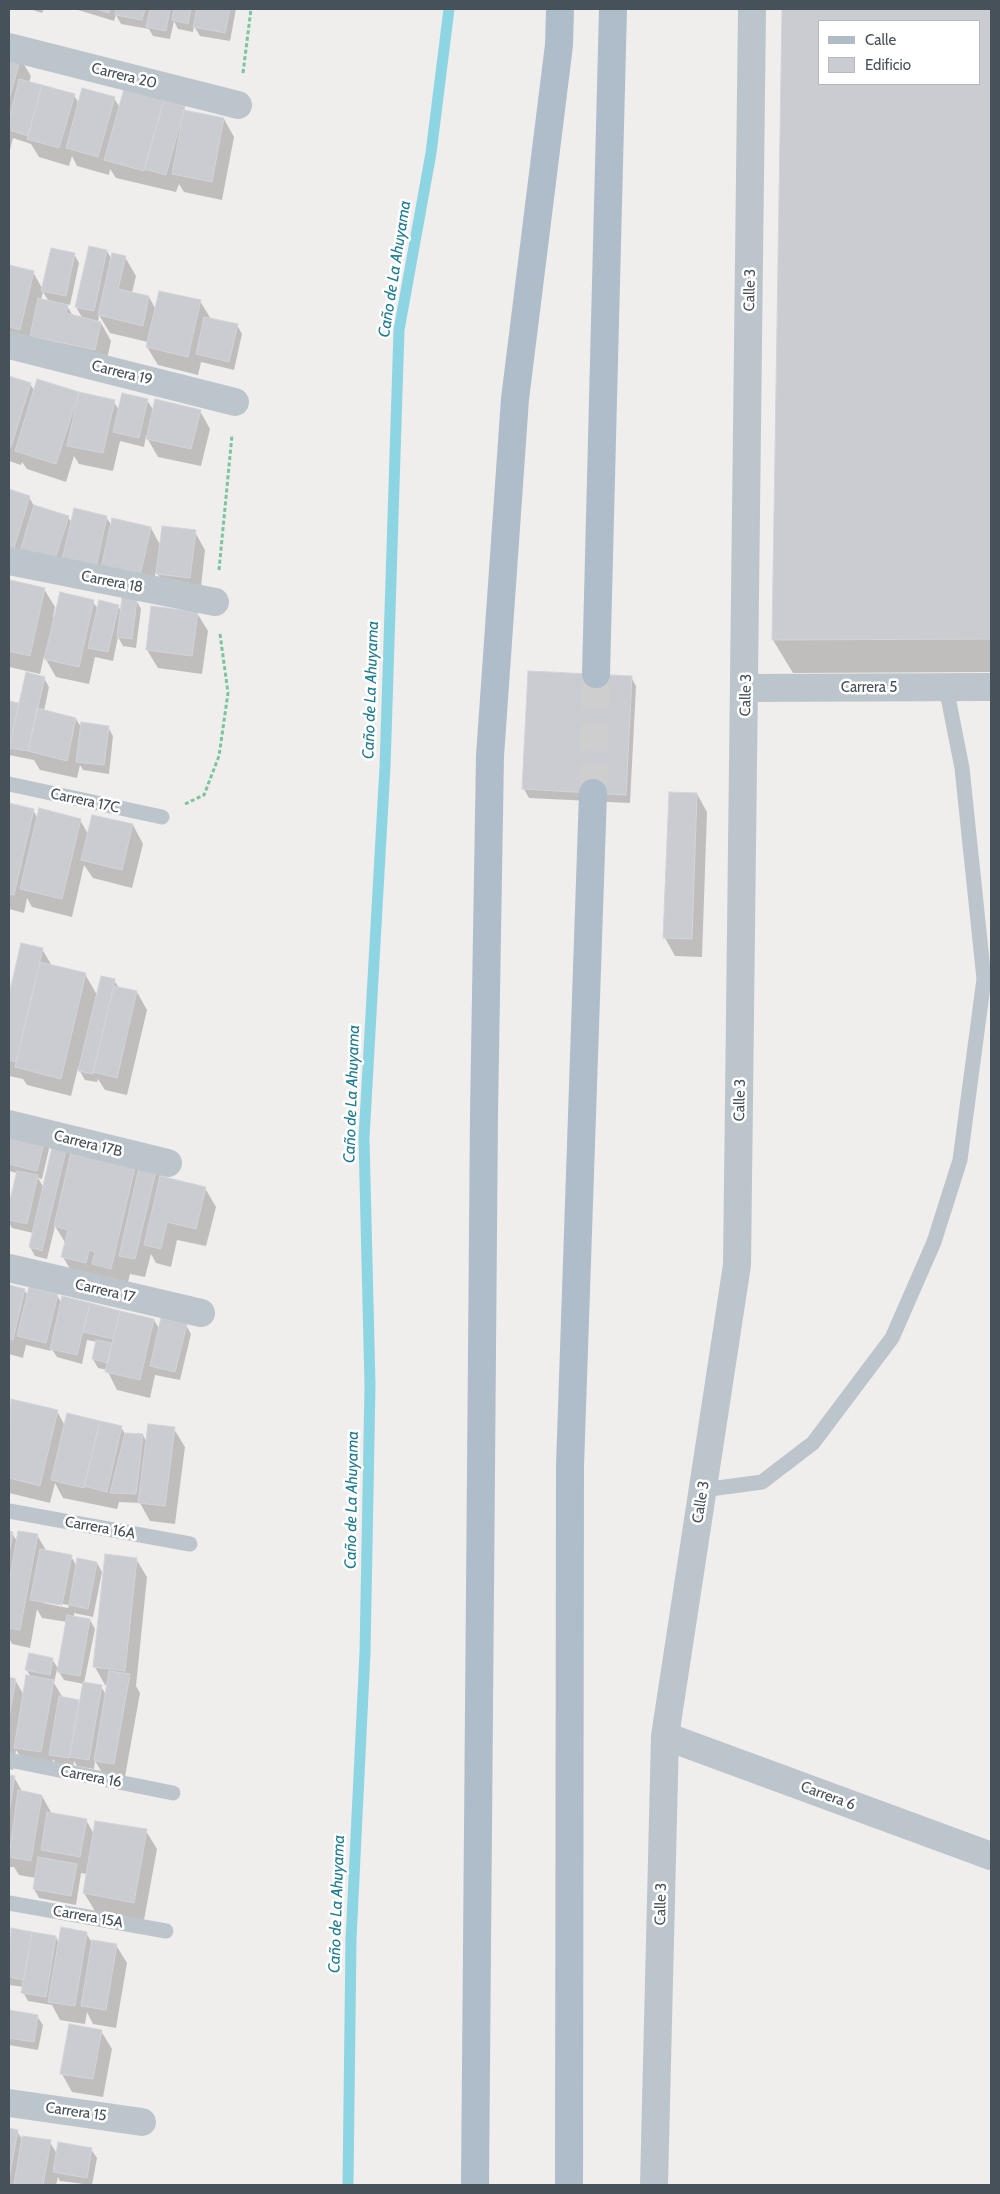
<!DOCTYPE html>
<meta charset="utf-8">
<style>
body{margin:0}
#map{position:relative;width:1000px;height:2194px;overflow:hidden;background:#f0eded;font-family:Cabin,sans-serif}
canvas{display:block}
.frame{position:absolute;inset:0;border:10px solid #475159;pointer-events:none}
.legend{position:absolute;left:818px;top:20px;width:162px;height:65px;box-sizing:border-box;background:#fff;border:1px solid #b5b9bd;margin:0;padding:6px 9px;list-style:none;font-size:15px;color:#475159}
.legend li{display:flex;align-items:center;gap:10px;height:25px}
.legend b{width:25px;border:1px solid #b5b9bd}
</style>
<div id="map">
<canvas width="1000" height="2194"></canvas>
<div class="frame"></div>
<ul class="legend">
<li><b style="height:6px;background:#afbdca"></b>Calle</li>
<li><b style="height:14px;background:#caccd1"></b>Edificio</li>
</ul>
</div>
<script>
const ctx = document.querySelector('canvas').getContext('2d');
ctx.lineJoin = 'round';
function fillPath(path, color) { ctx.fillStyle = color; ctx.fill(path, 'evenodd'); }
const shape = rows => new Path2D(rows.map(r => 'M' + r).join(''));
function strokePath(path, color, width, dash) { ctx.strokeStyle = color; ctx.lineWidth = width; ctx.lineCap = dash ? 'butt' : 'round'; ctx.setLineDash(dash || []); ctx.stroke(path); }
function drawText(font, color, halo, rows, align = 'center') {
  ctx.font = font + ' Cabin,sans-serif'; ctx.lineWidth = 5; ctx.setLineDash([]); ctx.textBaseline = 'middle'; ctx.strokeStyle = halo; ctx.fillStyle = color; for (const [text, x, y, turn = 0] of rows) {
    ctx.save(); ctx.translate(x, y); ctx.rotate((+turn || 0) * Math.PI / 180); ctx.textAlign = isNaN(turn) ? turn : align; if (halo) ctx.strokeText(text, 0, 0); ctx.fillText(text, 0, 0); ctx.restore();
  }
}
fillPath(shape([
 [30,9,44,9,42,13],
 [75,9,236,9,230,41,200,36,194,26,193,32,178,29,174,21,170,39,153,36,149,29,121,24,116,15,114,21],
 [784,9,991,9,991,672,793,673,773,640],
 [819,21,979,21,979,84,819,84],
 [9,54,20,58,31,76,29,83,74,95,79,104,114,98,120,108,184,108,186,111,224,119,234,137,222,200,184,192,179,184,176,192,116,178,110,169,109,175,77,166,72,156,69,166,39,157,31,144,13,138,9,154],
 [107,251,112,260,125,257,136,276,132,293,149,297,156,310,200,301,211,319,237,325,242,334,234,370,201,362,198,375,158,365,147,347,148,342,110,333,99,315,98,322,101,323,111,341,105,368,9,343,9,267,33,272,42,288,74,254,79,263,70,305,66,304,73,316,83,319,76,307],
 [43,292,49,302,41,300],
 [9,377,30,384,35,391,38,381,79,394,114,402,119,410,147,400,154,411,200,411,210,429,201,466,158,457,146,436,144,447,120,441,113,471,79,464,74,456,66,482,27,469,22,462,21,465,9,461],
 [9,490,29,497,34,506,68,517,72,523,106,517,112,526,151,528,160,545,195,532,205,550,200,596,168,592,156,571,151,594,9,549],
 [11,581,44,589,55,607,53,617,55,617,93,602,98,609,118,606,121,611,136,600,141,609,136,648,123,646,118,637,113,661,95,657,89,684,56,677,44,656,40,674,9,667,9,585,10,586],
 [152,607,197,613,208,631,202,674,158,668,147,650],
 [631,677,636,686,630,803,529,798,524,789],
 [44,678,49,687,44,711,76,719,82,729,108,727,113,736,109,774,83,770,80,765,77,778,40,770,34,760,9,755,9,702,20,705],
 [670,793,697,794,707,812,702,957,675,956,665,938],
 [9,804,33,810,38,819,80,820,88,834,133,825,143,844,132,888,93,878,84,865,72,917,32,907,27,898,24,913,9,909],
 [22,945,42,949,52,966,85,974,97,995,114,980,119,988,137,992,147,1010,127,1095,105,1090,98,1079,97,1082,85,1080,78,1068,71,1096,27,1085,23,1079,9,1076,9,1001],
 [9,1132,44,1140,49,1149,42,1179,38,1178,44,1188,66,1147,71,1156,135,1164,139,1172,156,1168,162,1178,205,1188,216,1207,206,1246,177,1240,171,1267,156,1263,151,1254,145,1277,130,1274,125,1295,78,1283,63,1257,66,1244,55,1226,47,1259,35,1256,30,1247,33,1233,12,1228,9,1223,9,1209,17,1173,9,1171],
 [9,1286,24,1290,28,1295,57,1295,62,1304,63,1298,154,1320,160,1330,186,1325,191,1334,180,1380,155,1375,150,1398,117,1390,107,1370,98,1368,93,1359,97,1342,87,1340,82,1364,57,1357,51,1348,51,1351,26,1345,23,1358,9,1354],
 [110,1345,113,1345,109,1363,106,1363],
 [12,1401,57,1411,65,1426,121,1427,125,1434,143,1435,147,1443,174,1429,185,1447,175,1524,150,1521,140,1503,119,1502,117,1509,63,1498,55,1483,50,1503,9,1493,9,1413],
 [9,1532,12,1533,18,1543,37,1535,47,1552,71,1556,77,1567,97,1563,102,1572,93,1617,74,1613,74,1617,90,1620,95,1629,84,1683,101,1686,106,1695,108,1685,105,1685,95,1667,136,1559,147,1577,136,1686,140,1693,124,1782,106,1779,95,1761,94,1769,77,1766,74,1761,73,1767,56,1763,53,1759,51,1770,26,1766,16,1750,13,1770,9,1769,9,1679,15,1680,24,1695,31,1678,27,1670,52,1659,59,1670,67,1622,42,1618,37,1609,30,1648,12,1644,9,1638],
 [43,1601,69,1605,68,1608,43,1603],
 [57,1669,64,1680,84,1684,80,1705,78,1701,63,1698,54,1683],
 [9,1776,14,1777,23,1793,42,1796,52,1814,86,1820,94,1834,146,1831,157,1849,144,1920,95,1911,84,1893,87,1874,81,1873,76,1905,39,1898,34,1889,36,1878,19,1875,14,1867,9,1867],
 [12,1930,56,1937,59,1944,86,1933,93,1944,116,1945,127,1963,116,2028,93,2024,87,2012,85,2024,60,2020,52,2005,28,2001,23,1992,24,1987,9,1985,9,1947],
 [9,2012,37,2016,43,2025,38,2050,9,2045],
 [101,2031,112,2049,103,2097,72,2092,62,2074],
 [9,2129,17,2131,23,2141,50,2142,57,2154,91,2149,97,2158,92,2185,60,2181,58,2177,56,2185,9,2185]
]), '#0003');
strokePath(shape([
 [348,2185,351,1939,365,1653,370,1385,364,1138,385,767,399,330,431,153,449,9]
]), '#8ed5e4', 11);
const building = shape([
 [96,9,110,9,109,13,96,9],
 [116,9,145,9,142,20,115,15,116,9],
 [150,9,170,9,166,31,146,27,150,9],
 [174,9,191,9,188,24,172,20,174,9],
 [197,9,230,9,225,33,193,27,197,9],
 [782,9,991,9,991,639,772,640,782,9],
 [819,21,979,21,979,84,819,84,819,21],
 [9,53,21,57,9,100,9,53],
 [19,79,42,85,28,136,9,130,9,119,19,79],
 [42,85,75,94,59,148,27,139,42,85],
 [82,88,115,97,98,157,66,148,82,88],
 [124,89,164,100,144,171,104,160,124,89],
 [164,100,185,106,166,175,144,169,164,100],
 [184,110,224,118,212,182,172,174,184,110],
 [89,246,107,250,94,311,75,307,89,246],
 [51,248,75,253,66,296,41,291,51,248],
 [112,253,126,256,118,289,149,296,143,326,98,315,112,253],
 [9,265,34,271,20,330,9,327,9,265],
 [159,291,201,300,188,357,146,347,159,291],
 [38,298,68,305,66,313,101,322,95,350,30,336,38,298],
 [204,317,238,324,229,362,196,354,204,317],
 [9,376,31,383,11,447,9,446,9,376],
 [37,379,79,392,56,464,15,451,37,379],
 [79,392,115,400,103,453,67,446,79,392],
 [122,393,148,399,139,438,113,432,122,393],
 [155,399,201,410,191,449,146,439,155,399],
 [9,489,30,496,13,551,9,550,9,489],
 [34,505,69,516,54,562,20,551,34,505],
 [74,508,107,516,95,572,61,565,74,508],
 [112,518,151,527,140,576,101,568,112,518],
 [162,526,196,530,190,578,156,574,162,526],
 [10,580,45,588,30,656,9,651,10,580],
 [60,592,94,600,79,667,44,659,60,592],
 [122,597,137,599,132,639,117,637,122,597],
 [99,600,119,605,108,652,88,648,99,600],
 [151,606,198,612,192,656,146,650,151,606],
 [528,671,632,676,626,795,522,789,528,671],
 [26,672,45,677,28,751,9,748,26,672],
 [9,701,19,703,9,748,9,701],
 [37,708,76,718,67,761,28,751,37,708],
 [81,722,109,726,104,765,76,762,81,722],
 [669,792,697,793,692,939,663,938,669,792],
 [9,803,34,809,14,895,9,894,9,803],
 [39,808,81,819,62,899,20,889,39,808],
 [92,815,133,824,122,870,81,860,92,815],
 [21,943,43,948,16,1062,9,1060,9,995,21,943],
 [40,962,86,973,61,1079,15,1067,40,962],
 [101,976,115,979,93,1074,78,1071,101,976],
 [114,986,137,991,117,1078,93,1072,114,986],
 [9,1130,45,1139,37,1171,9,1164,9,1130],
 [53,1143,67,1146,42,1251,29,1247,53,1143],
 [72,1148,136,1163,111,1269,92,1264,95,1252,89,1250,86,1263,61,1257,68,1230,54,1226,72,1148],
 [140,1163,157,1167,135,1259,119,1256,140,1163],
 [17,1171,38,1175,27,1224,9,1220,9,1204,17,1171],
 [160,1176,206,1187,196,1229,167,1222,161,1249,144,1245,160,1176],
 [9,1285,25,1289,13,1340,9,1339,9,1285],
 [29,1287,58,1294,46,1343,17,1336,29,1287],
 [62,1296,90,1303,77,1355,50,1349,62,1296],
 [90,1303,120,1311,113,1339,83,1332,90,1303],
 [120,1311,154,1319,140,1380,105,1372,120,1311],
 [161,1318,187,1324,175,1372,150,1366,161,1318],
 [96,1340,112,1343,108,1363,92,1359,96,1340],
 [11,1399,58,1410,40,1486,9,1478,11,1399],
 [67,1413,100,1421,84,1488,51,1480,67,1413],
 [100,1421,122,1426,107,1492,84,1486,100,1421],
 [148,1424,175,1427,165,1506,138,1503,148,1424],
 [125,1433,143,1434,136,1494,110,1493,125,1433],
 [9,1531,13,1532,9,1554,9,1531],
 [18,1531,38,1534,20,1630,9,1628,9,1583,18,1531],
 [40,1549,72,1555,62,1605,30,1600,40,1549],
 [105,1554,137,1558,125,1671,93,1667,105,1554],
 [77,1558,97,1562,88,1609,69,1605,77,1558],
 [67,1615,90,1619,80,1676,57,1672,67,1615],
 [29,1653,53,1658,50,1675,25,1670,29,1653],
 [109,1671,130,1674,114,1764,94,1761,109,1671],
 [26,1675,54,1680,41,1752,14,1748,26,1675],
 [9,1677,16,1679,9,1718,9,1677],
 [83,1682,102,1685,89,1760,70,1757,83,1682],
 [59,1696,79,1700,69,1758,49,1755,59,1696],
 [9,1775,15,1776,9,1813,9,1775],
 [18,1790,42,1795,31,1861,9,1857,18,1790],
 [47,1812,87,1819,80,1857,41,1850,47,1812],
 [95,1821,147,1829,134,1903,83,1893,95,1821],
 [38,1857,77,1864,71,1896,33,1889,38,1857],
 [61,1927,87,1932,75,2006,48,2002,61,1927],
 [11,1928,32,1932,24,1980,9,1977,11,1928],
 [32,1932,56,1936,46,1997,21,1993,32,1932],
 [92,1940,117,1944,106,2010,81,2006,92,1940],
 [9,2010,38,2015,34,2042,9,2038,9,2010],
 [69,2024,102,2030,93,2079,60,2074,69,2024],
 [9,2128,18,2130,9,2179,9,2128],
 [22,2136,51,2140,43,2185,14,2185,22,2136],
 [58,2142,92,2148,87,2178,53,2172,58,2142]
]);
fillPath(building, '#caccd1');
strokePath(building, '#d1d4d8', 1);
strokePath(shape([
 [593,793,596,674]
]), '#cececf', 28, [28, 14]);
strokePath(shape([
 [243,73,251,9],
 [219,570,232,435],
 [185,804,204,795,219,756,228,693,220,634]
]), '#79c69e', 3, [4, 2.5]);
strokePath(shape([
 [9,784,162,817],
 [703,1490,762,1482,813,1443,892,1338,934,1242,960,1160,984,979,962,768,946,687],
 [9,1511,190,1544],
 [9,1760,173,1793],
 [9,1903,166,1931]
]), '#bcc5cb', 15);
strokePath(shape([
 [9,47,238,105],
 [9,345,235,402],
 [9,561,215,602],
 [746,688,991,687],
 [9,1124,168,1163],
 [9,1268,201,1313],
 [665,1736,991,1856],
 [9,2103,142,2122],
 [654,2185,665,1736,737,1265,752,9]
]), '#bcc5cb', 28);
strokePath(shape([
 [596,674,613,9],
 [475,2185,484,1113,490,756,515,399,559,45,560,9],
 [569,2185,570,1466,593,793]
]), '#afbdca', 28);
drawText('15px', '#475159', '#fff', [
 ["Carrera 20",124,76,14],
 ["Calle 3",750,290,-89],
 ["Carrera 19",122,373,14],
 ["Carrera 18",112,582,11],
 ["Carrera 5",869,688],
 ["Calle 3",746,695,-89],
 ["Carrera 17C",85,801,12],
 ["Calle 3",740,1100,-89],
 ["Carrera 17B",88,1144,14],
 ["Carrera 17",105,1291,13],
 ["Calle 3",701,1502,-81],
 ["Carrera 16A",100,1528,10],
 ["Carrera 16",91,1777,11],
 ["Carrera 6",828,1796,20],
 ["Calle 3",661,1904,-89],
 ["Carrera 15A",88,1917,10],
 ["Carrera 15",76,2112,8]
]);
drawText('italic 16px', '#177d94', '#fff', [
 ["Caño de La Ahuyama",395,269,-81],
 ["Caño de La Ahuyama",371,690,-88],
 ["Caño de La Ahuyama",352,1094,-88],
 ["Caño de La Ahuyama",352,1500,-89],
 ["Caño de La Ahuyama",337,1904,-88]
]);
</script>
